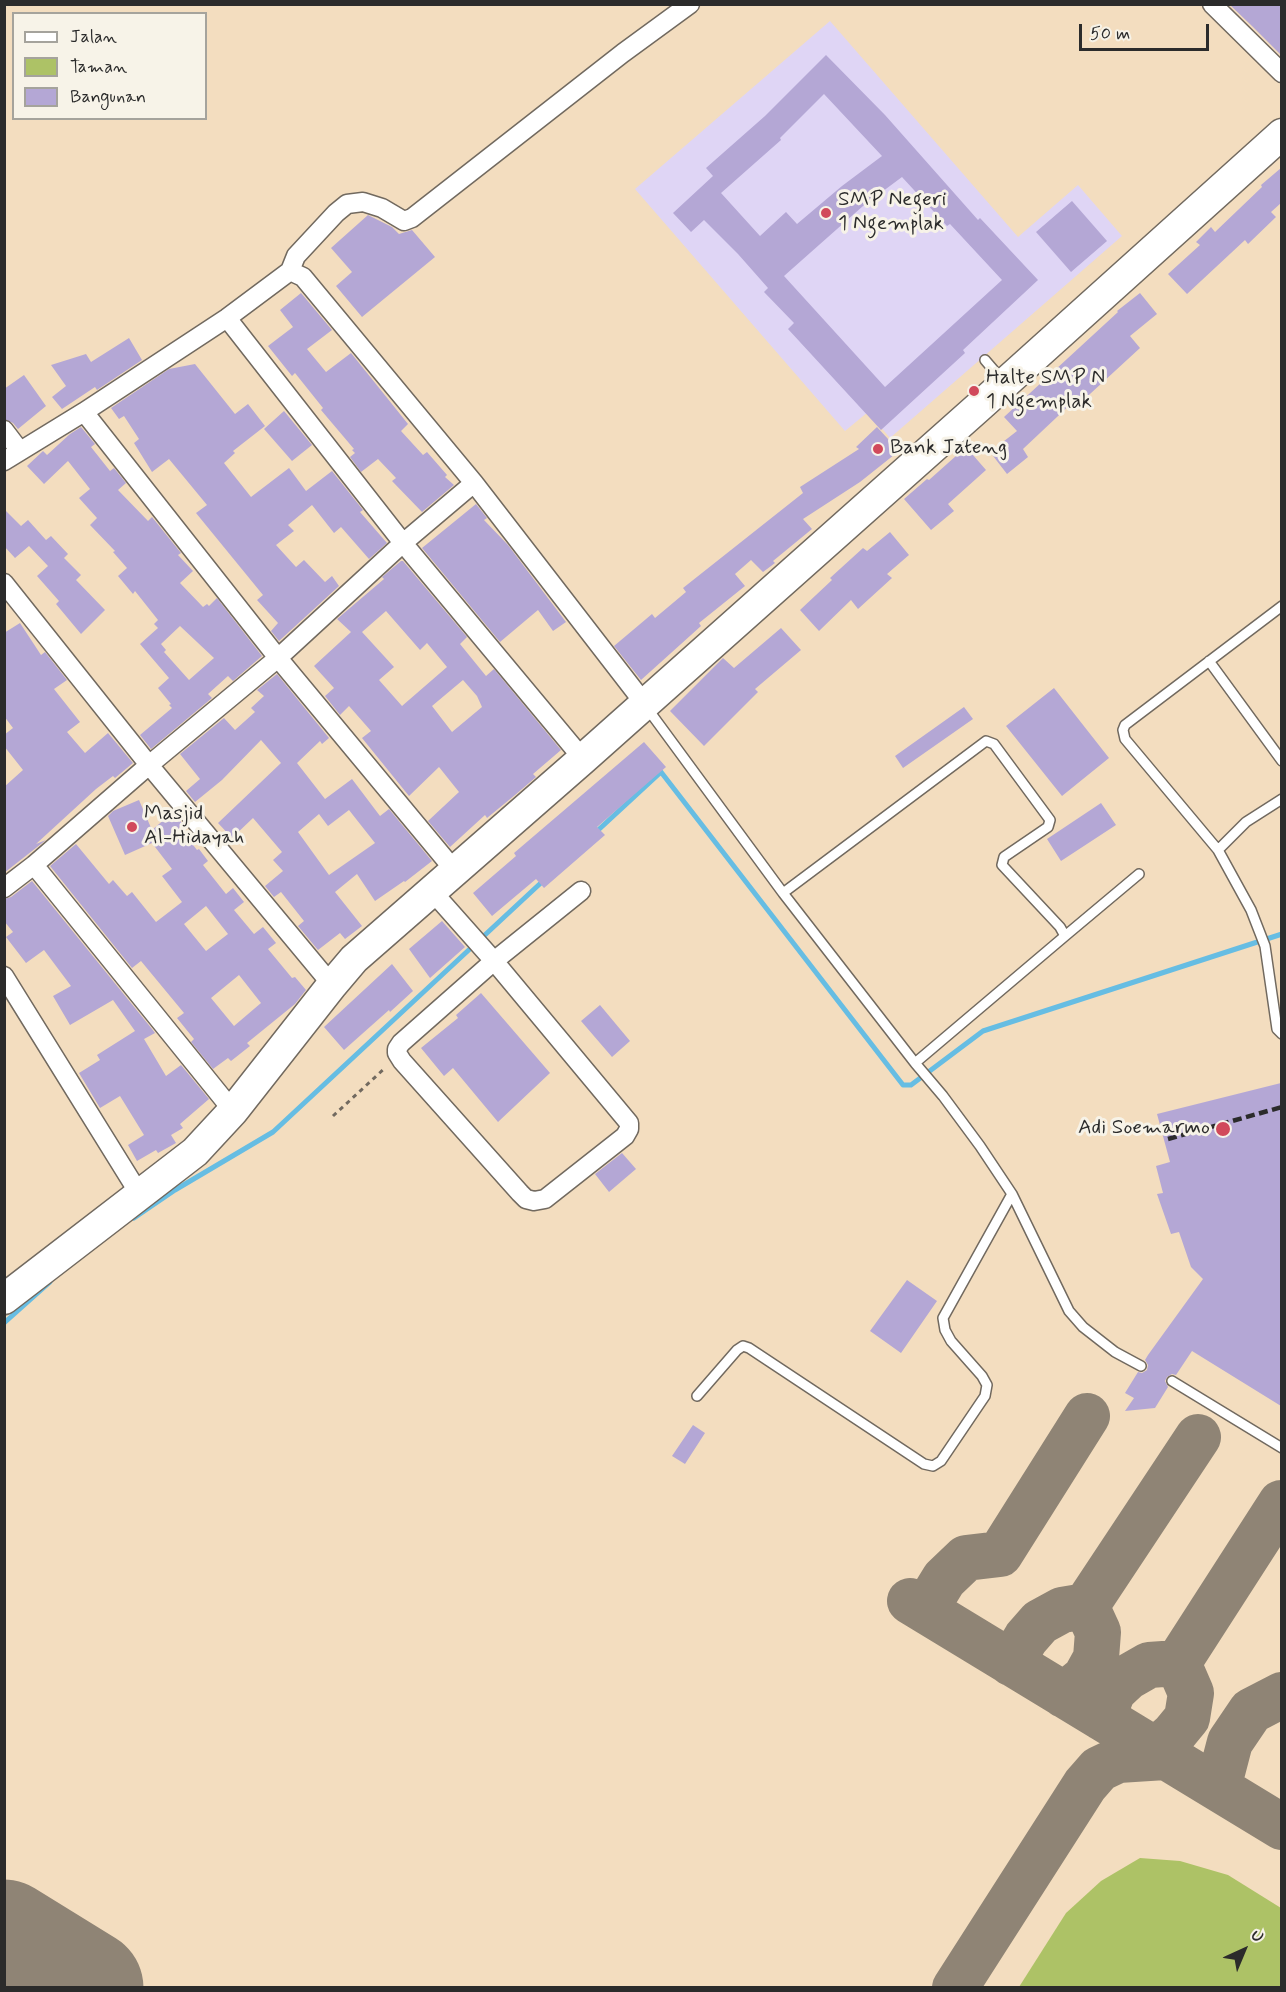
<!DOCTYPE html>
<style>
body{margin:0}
#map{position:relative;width:1286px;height:1992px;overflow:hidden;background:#f3ddbf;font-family:Mynerve,sans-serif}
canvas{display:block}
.frame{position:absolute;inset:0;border:6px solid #2b2b2b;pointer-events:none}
.legend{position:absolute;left:12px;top:12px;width:195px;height:108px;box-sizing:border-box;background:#f7f3e8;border:2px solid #a5a39c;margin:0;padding:8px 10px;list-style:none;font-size:18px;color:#2b2b2b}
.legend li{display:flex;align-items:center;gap:12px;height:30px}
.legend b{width:30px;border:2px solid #a5a39c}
.north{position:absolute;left:1214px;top:1920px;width:60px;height:60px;-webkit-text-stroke:4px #f7f3e8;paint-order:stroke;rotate:44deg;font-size:16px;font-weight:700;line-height:24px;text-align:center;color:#2b2b2b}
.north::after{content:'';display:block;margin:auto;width:21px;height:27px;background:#2b2b2b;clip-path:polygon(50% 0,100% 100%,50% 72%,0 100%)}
.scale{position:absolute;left:1079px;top:24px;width:130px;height:27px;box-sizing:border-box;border:3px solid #2b2b2b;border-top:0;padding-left:8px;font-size:18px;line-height:21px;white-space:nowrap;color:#2b2b2b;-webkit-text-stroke:4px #f7f3e8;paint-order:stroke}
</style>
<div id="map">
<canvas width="1286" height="1992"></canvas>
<div class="frame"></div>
<ul class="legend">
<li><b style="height:8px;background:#fff"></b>Jalan</li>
<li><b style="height:16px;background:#adc266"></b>Taman</li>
<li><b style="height:16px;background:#b4a7d5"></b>Bangunan</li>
</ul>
<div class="north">U</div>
<div class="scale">50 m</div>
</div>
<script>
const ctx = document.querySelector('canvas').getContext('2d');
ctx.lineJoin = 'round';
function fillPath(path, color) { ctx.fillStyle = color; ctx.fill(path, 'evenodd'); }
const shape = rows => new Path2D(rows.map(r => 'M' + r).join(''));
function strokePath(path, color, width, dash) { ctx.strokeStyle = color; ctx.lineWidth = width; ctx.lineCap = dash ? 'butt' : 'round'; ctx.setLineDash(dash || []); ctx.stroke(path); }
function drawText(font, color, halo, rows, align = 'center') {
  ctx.font = font + ' Mynerve,sans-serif'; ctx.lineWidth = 6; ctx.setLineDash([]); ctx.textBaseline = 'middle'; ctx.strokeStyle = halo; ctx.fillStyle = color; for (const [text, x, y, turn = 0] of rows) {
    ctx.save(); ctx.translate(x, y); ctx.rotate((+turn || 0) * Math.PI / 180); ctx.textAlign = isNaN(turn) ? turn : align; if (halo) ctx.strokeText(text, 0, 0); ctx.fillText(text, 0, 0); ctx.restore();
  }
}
fillPath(shape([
 [830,21,1018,237,1078,185,1122,236,890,438,868,412,845,431,635,189]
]), '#dfd5f5');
fillPath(shape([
 [1140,1858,1180,1861,1228,1875,1281,1908,1281,1987,1019,1987,1066,1913,1101,1881]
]), '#adc266');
strokePath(shape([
 [595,833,661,772,903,1085,911,1085,983,1031,1282,934],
 [134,1218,175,1190,273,1132,544,880],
 [4,1323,50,1282]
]), '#66bde3', 5);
strokePath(shape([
 [910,1601,1282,1827],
 [1086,1606,1198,1437],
 [925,1610,944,1579,966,1558,1000,1554,1087,1416],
 [1011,1663,1026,1638,1040,1622,1062,1610,1086,1606,1098,1632,1096,1658,1085,1678,1064,1695],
 [1178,1663,1281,1503],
 [1102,1718,1113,1691,1128,1677,1149,1665,1178,1663,1191,1693,1187,1718,1173,1735,1155,1751],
 [1218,1788,1230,1742,1251,1711,1282,1695],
 [955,1988,1085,1785,1099,1769,1118,1760,1165,1757]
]), '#8f8475', 46);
strokePath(shape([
 [4,1938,85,1988]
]), '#8f8475', 117);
fillPath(shape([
 [1229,4,1281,4,1281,55,1252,26],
 [826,55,885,115,978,220,980,218,1038,280,963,350,965,353,881,430,788,329,794,323,764,292,768,288,738,254,704,220,691,232,673,213,713,176,706,168,765,116],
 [824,94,882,156,842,186,797,224,786,212,760,236,721,193,781,140,780,138],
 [902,177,947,226,950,224,1002,280,885,387,784,276,863,206],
 [1281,168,1281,203,1271,212,1276,217,1248,244,1245,240,1187,294,1168,274,1200,245,1196,242,1211,227,1215,232,1262,187,1261,185],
 [1072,201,1107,241,1071,272,1036,232],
 [368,215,392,227,399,234,412,230,435,257,362,317,336,286,352,272,331,248],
 [301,293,332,330,307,349,326,372,351,353,408,424,401,431,423,455,427,452,447,475,445,477,454,485,422,512,392,481,396,478,378,459,361,472,350,457,355,453,352,450,354,449,321,410,323,408,295,373,292,376,268,346,293,327,280,310],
 [1140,293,1157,314,1130,336,1140,348,1078,405,1074,401,1023,449,1028,457,1007,474,990,452,1017,431,1004,417,1118,312,1117,311],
 [129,338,142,360,97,390,95,387,62,409,52,397,66,386,51,365,86,354,91,362],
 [195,364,235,414,248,404,265,426,233,451,235,453,224,463,251,497,289,468,306,491,332,471,363,510,360,512,387,543,369,559,341,527,334,533,312,505,288,525,294,531,276,545,296,567,304,560,325,582,332,576,339,586,279,641,271,631,278,623,257,600,263,595,196,513,207,505,169,459,152,472,134,443,139,439,124,416,119,419,111,408,169,369],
 [24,375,46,406,18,429,13,423,4,419,4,389],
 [284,411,312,445,292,461,264,429],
 [81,427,95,444,91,447,110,471,114,468,126,483,118,490,148,521,152,517,181,553,178,555,193,571,180,583,203,607,207,604,209,606,217,598,262,656,233,681,228,676,208,694,212,698,151,749,140,735,172,708,169,705,171,704,158,688,169,678,140,644,158,628,154,624,158,620,135,591,133,594,118,576,127,568,113,552,115,551,90,525,97,518,79,498,90,489,68,461,44,484,27,466,43,451,47,455,70,434],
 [180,626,214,658,189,680,164,652,159,657,166,650,161,644],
 [877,427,899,451,860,482,803,519,812,529,773,561,775,563,763,572,751,560,735,574,745,586,699,623,701,626,641,680,614,646,652,614,655,618,686,592,683,588,803,493,800,487,859,449,856,447],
 [966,447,986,470,948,504,954,511,931,530,904,499,927,479,929,480],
 [476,504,487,518,484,520,508,545,566,622,553,631,538,610,500,642,422,548],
 [4,509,21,526,28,520,46,540,51,536,68,554,64,558,81,575,76,580,105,610,81,634,56,604,59,601,37,576,48,566,29,546,15,558,4,546],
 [890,532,909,555,887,574,892,578,858,609,851,600,819,631,800,610,832,580,830,578,863,548,867,551],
 [401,561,403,561,467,637,460,644,486,676,494,669,561,750,533,774,536,777,515,795,487,818,485,815,450,847,428,821,459,792,439,767,409,796,362,738,371,731,349,706,340,715,325,696,334,688,314,666,351,632,337,619,384,579,382,577],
 [386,611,420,650,427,643,447,667,402,706,379,680,394,667,362,632],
 [463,680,477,696,482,707,452,732,432,706],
 [20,623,41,655,45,652,67,680,54,689,80,722,67,732,85,753,108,733,133,763,115,778,113,776,96,789,36,844,46,840,4,873,4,787,23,770,4,746,4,735,13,728,4,716,4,633],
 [781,628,801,650,755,689,758,692,704,746,670,711,723,658,734,668],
 [277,674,329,738,322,744,320,741,297,763,325,799,352,779,380,816,389,809,432,861,405,882,404,881,375,901,357,874,335,892,362,926,345,939,340,933,318,950,298,926,304,921,281,892,274,897,265,886,283,871,273,860,282,852,253,818,232,838,218,823,281,763,261,740,222,780,195,802,186,791,200,779,180,754,224,718,235,730,255,712,251,708,264,696,257,690],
 [349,810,375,843,329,875,298,832,319,814,328,826],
 [1054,688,1109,758,1062,796,1006,726],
 [964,707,973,719,903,768,895,756],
 [644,742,666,767,597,827,605,835,544,888,536,879,492,916,473,893,516,856,514,853],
 [139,800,152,830,173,812,183,824,179,827,197,850,199,849,208,861,203,865,226,894,233,888,244,902,234,910,254,934,263,927,276,943,268,949,292,978,295,977,306,990,295,1004,247,1043,250,1046,231,1061,228,1058,213,1069,191,1042,194,1039,177,1018,184,1013,141,961,132,968,50,866,76,844,109,884,113,880,127,896,132,892,156,922,182,902,162,876,172,869,152,843,125,855,108,816,113,811],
 [206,906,228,934,206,951,184,924],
 [239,975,261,1003,234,1026,211,998],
 [1101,803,1116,825,1061,861,1047,839],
 [32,881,152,1029,155,1033,144,1039,166,1076,181,1065,209,1099,180,1124,183,1128,171,1135,176,1143,158,1153,156,1150,137,1161,128,1145,144,1135,120,1096,100,1108,79,1073,100,1060,97,1055,135,1031,113,1000,70,1025,53,996,71,986,44,950,26,963,6,937,13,932,4,921,4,899,11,897],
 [442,921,465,947,430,978,409,949],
 [392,964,413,991,390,1012,389,1010,344,1050,324,1027],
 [481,993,550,1073,498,1122,453,1068,444,1076,421,1048,458,1018,456,1015],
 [600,1005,630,1041,612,1057,581,1021],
 [1281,1083,1281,1406,1192,1351,1176,1375,1172,1374,1167,1377,1165,1381,1168,1387,1155,1408,1125,1411,1134,1398,1125,1393,1138,1372,1142,1373,1147,1370,1148,1365,1145,1360,1148,1355,1203,1279,1191,1267,1179,1232,1171,1234,1157,1194,1163,1193,1156,1166,1170,1162,1157,1114],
 [622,1153,636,1169,609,1192,595,1174],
 [907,1280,937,1301,901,1353,870,1331],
 [693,1425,705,1433,685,1464,672,1456]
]), '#b4a7d5');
const service = shape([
 [985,360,1003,381],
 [1209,661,1282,761],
 [647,708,783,893,915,1063,943,1096,980,1146,1012,1194,1069,1311,1083,1327,1115,1352,1141,1366],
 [1282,799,1246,822,1218,850,1251,910,1265,946,1277,1029,1282,1034],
 [1218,850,1125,739,1123,730,1125,725,1282,606],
 [783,893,986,741,994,744,1050,820,1048,827,1004,857,1002,865,1060,927,1065,936,915,1063],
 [1065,936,1139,874],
 [1172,1381,1282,1448],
 [697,1396,737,1350,743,1346,749,1348,924,1464,933,1466,941,1461,985,1396,987,1385,982,1376,951,1341,945,1330,943,1318,1012,1194]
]);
const minor = shape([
 [1212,4,1282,73],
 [290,271,296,256,336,213,347,204,363,202,382,208,404,221,412,218,623,53,690,4],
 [227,318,403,543,583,759],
 [84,412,278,658,455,871],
 [4,430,20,451],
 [4,461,84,412,227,318,290,271,303,277,474,483,644,703],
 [4,583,149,765,332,985],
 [34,865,233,1111],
 [4,888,34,865,149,765,278,658,403,543,474,483],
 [431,890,494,961,629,1123,629,1129,625,1136,545,1199,534,1201,526,1199,520,1193,402,1061,397,1053,397,1049,401,1043,494,961,581,891],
 [4,976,140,1195]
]);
const trunk = shape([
 [4,1299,195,1152,233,1111,332,985,354,959,583,759,982,404,1282,134]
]);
strokePath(service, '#71695f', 12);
strokePath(minor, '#71695f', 21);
strokePath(trunk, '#71695f', 33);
strokePath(shape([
 [333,1116,385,1068]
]), '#71695f', 3, [4.5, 4.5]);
strokePath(service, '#fff', 9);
strokePath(minor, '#fff', 18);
strokePath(trunk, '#fff', 30);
strokePath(shape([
 [1168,1139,1282,1107]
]), '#2b2b2b', 4.5, [9, 4.5]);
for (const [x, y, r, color] of [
 [826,213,6,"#d1495b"],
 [974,391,6,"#d1495b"],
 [878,449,6,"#d1495b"],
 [132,827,6,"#d1495b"],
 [1223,1129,8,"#d1495b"]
]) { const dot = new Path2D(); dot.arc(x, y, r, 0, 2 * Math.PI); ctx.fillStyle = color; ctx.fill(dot); strokePath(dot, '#f7f3e8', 2); }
drawText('21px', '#2b2b2b', '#f7f3e8', [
 ["SMP Negeri",838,201],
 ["1 Ngemplak",838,225],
 ["Halte SMP N",986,379],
 ["1 Ngemplak",986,403],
 ["Bank Jateng",890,449],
 ["Masjid",144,815],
 ["Al-Hidayah",144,839],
 ["Adi Soemarmo",1210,1129,"right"]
], 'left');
</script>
